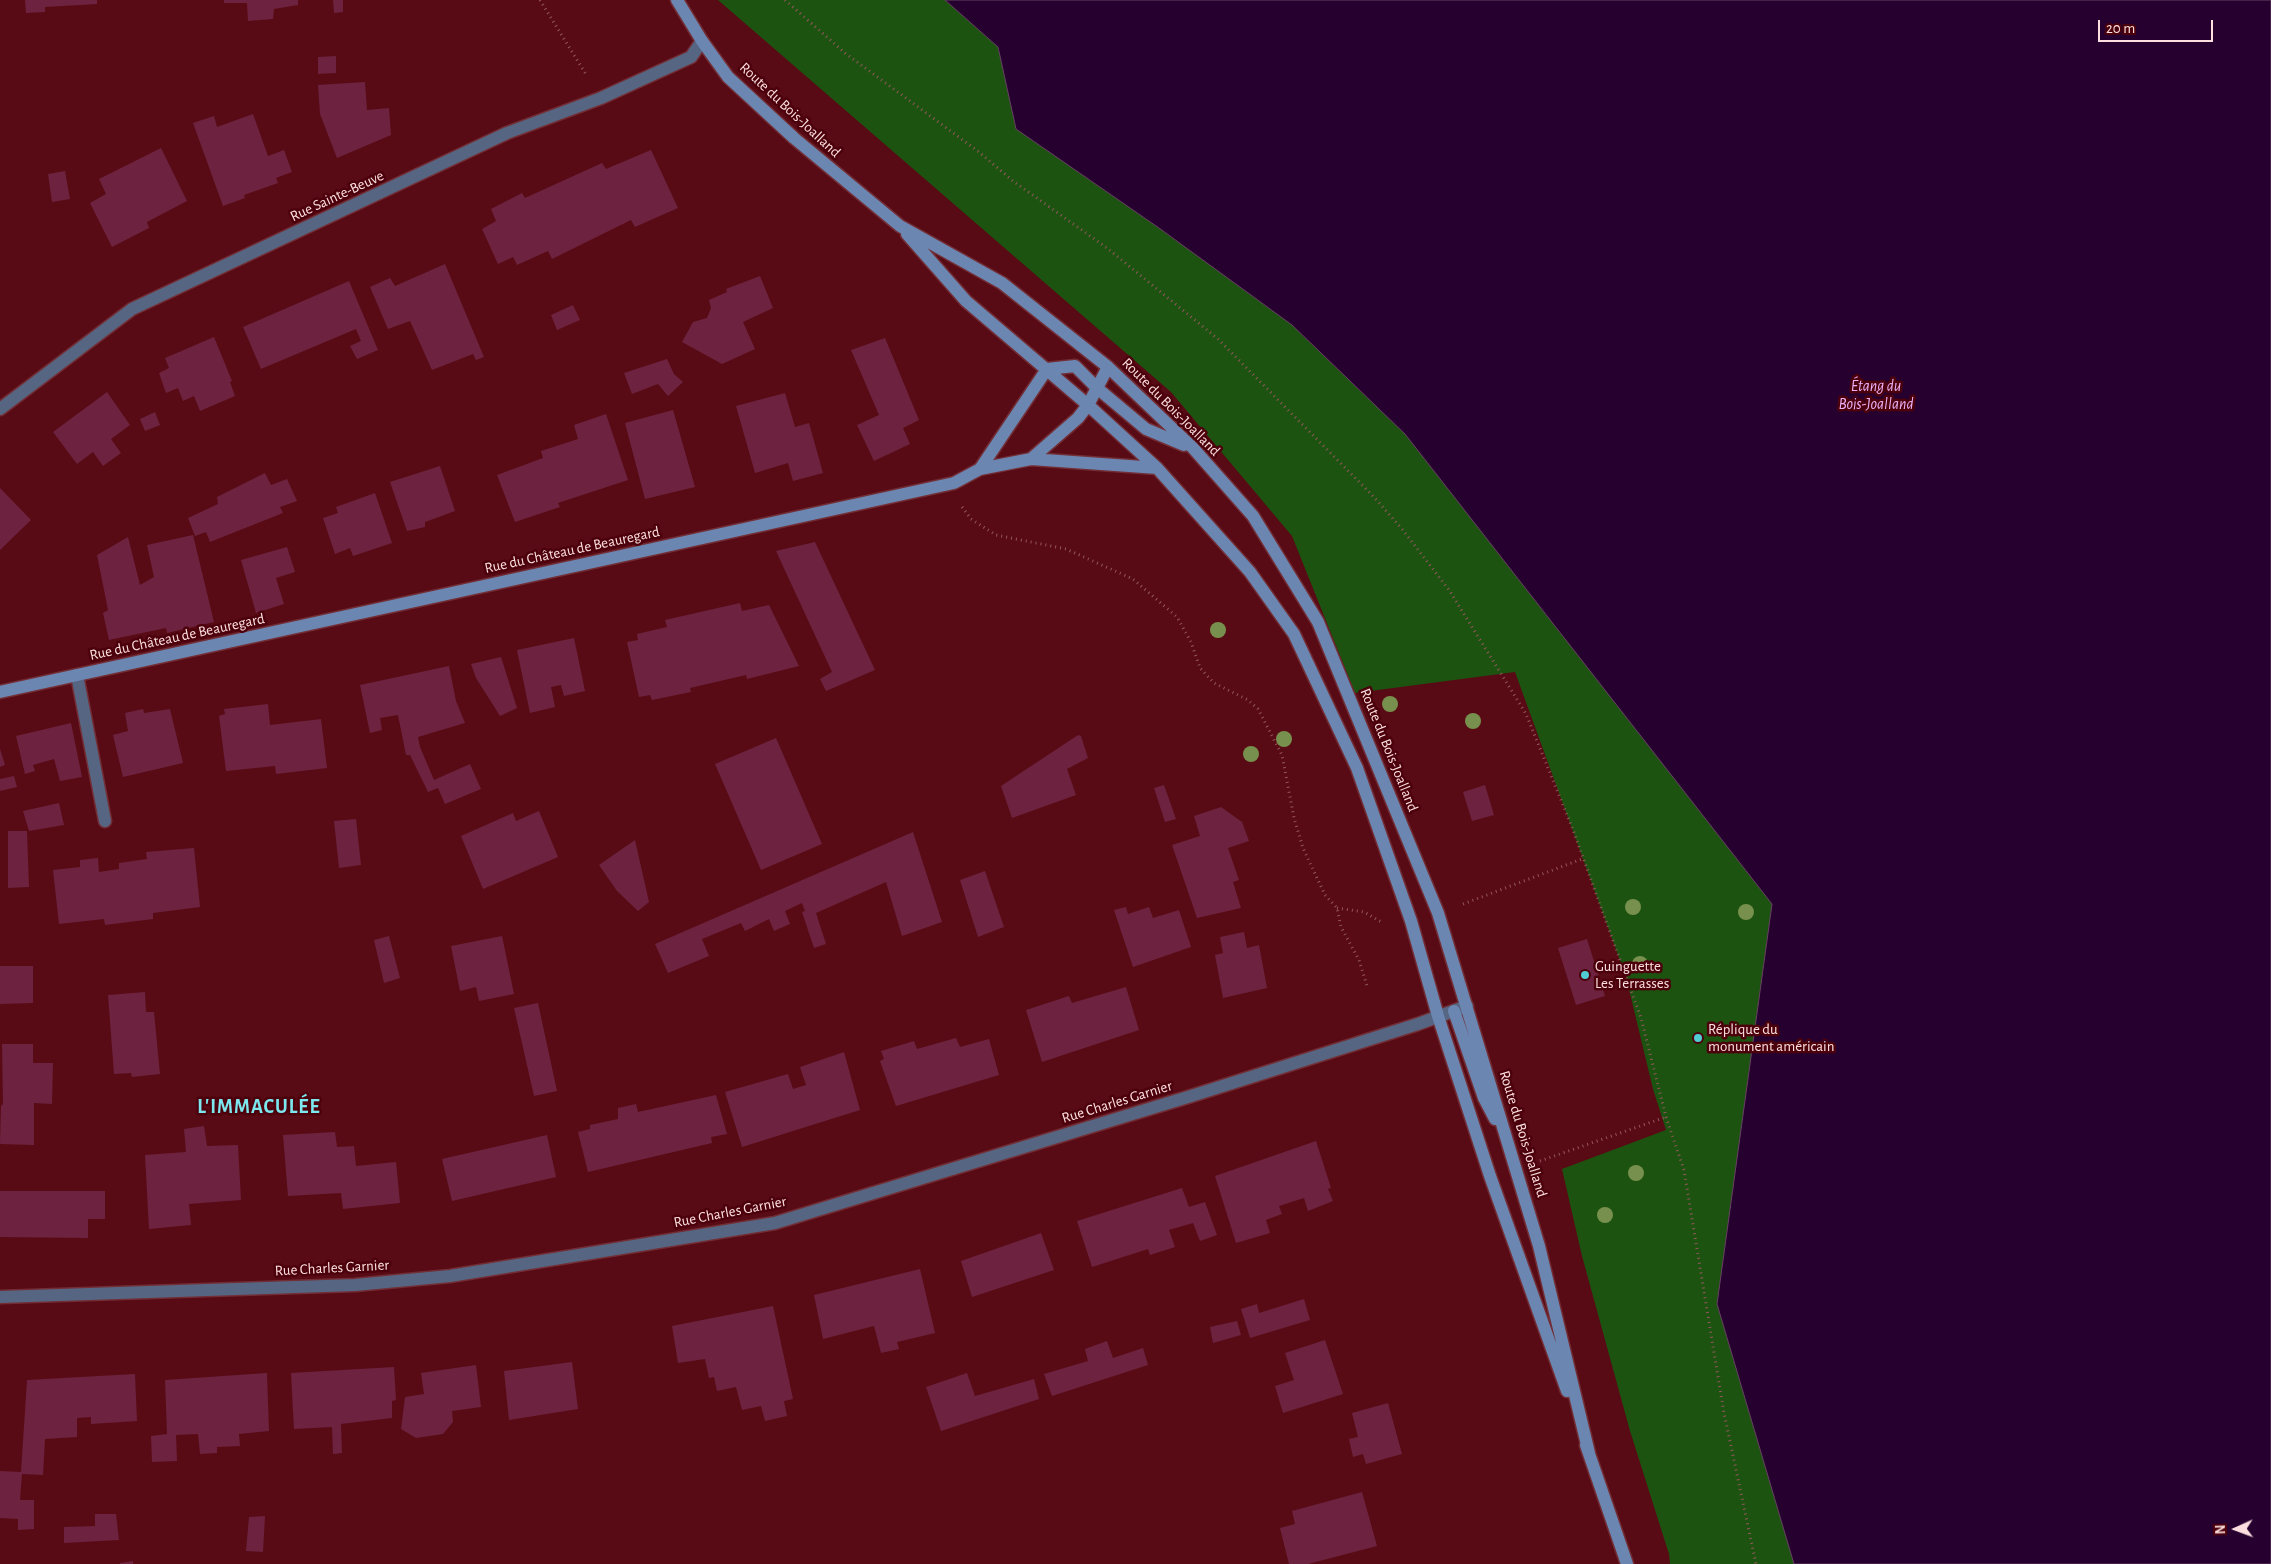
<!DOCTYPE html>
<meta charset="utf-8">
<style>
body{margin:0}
#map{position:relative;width:2271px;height:1564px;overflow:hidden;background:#580b15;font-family:"Alegreya Sans",sans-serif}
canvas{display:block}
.north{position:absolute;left:2211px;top:1504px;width:50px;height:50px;-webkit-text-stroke:4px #4c000c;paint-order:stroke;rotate:268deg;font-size:14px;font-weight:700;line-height:20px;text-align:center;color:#fcdfde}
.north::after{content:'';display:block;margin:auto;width:18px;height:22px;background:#fcdfde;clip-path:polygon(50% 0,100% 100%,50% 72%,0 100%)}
.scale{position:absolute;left:2098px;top:20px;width:115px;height:22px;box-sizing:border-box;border:2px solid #fcdfde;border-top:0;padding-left:6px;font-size:15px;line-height:18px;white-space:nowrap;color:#fcdfde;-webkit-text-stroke:4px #4c000c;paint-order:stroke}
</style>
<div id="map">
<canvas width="2271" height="1564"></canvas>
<div class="north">N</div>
<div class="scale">20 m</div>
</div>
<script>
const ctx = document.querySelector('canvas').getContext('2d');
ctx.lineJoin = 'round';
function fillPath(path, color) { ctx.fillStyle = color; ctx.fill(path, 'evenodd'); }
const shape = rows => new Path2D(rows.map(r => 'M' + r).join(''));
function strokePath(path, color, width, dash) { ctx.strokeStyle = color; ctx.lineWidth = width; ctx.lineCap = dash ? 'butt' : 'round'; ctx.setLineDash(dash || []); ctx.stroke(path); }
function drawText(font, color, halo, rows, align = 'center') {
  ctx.font = font + ' "Alegreya Sans",sans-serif'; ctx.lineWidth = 5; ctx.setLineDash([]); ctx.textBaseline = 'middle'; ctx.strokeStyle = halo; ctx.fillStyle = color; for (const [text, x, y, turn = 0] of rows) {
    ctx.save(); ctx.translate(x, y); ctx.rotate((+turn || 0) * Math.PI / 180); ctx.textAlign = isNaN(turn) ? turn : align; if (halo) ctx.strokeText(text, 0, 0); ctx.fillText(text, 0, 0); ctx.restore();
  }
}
fillPath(shape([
 [718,0,945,0,998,47,1016,129,1159,228,1292,325,1405,434,1772,904,1717,1304,1794,1564,1670,1564,1669,1554,1630,1431,1582,1256,1562,1169,1666,1130,1653,1089,1626,977,1515,672,1355,693,1292,536,1171,392]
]), '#1d5310');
const water = shape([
 [945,0,2271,0,2271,1564,1794,1564,1717,1304,1772,904,1405,434,1292,325,1159,228,1016,129,998,47,945,0]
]);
fillPath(water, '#26002f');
strokePath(water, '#664364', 1);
fillPath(shape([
 [25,0,97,0,97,4,45,7,45,12,26,13],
 [224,0,298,0,298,5,274,9,273,19,248,21,247,3,224,3],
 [333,0,343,0,343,12,334,13],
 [336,56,336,73,318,74,318,57],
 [365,82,367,110,389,108,391,135,337,158,320,114,318,85],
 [253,114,268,156,284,150,292,172,276,178,278,183,244,195,245,198,223,206,193,123,214,116,217,127],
 [161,148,187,201,147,222,149,228,112,247,90,203,106,194,99,179],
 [651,150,678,208,635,227,631,220,552,259,548,251,517,265,513,257,498,264,482,229,496,221,491,209,522,193,525,198,602,163,606,169],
 [65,171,70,199,52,202,48,174],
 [445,264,484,357,476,360,473,354,432,370,410,321,388,329,370,287,390,278,395,286],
 [760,276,773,308,743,322,755,349,722,364,682,342,693,322,707,318,711,308,709,300,727,292,726,289],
 [349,281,378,350,357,359,350,346,361,341,356,329,261,369,243,327],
 [573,305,580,320,557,330,551,315],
 [214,337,232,381,230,382,235,396,200,411,194,396,183,401,178,388,166,393,159,373,169,368,165,358],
 [885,338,919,420,903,428,910,444,874,461,857,425,879,415,851,350],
 [667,359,674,374,683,382,668,396,658,384,632,394,624,373],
 [107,392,130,425,111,439,121,453,103,466,93,452,77,464,53,432],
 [785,393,795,427,809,423,823,473,793,481,788,463,755,473,736,406],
 [673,410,695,487,645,499,625,423],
 [155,412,160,425,145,431,140,419],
 [606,414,628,480,558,503,560,507,515,522,497,475,543,458,541,451,578,439,574,425],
 [440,466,455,511,425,522,425,527,407,531,390,482],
 [265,473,271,485,287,479,297,501,280,507,283,513,210,542,206,532,195,536,188,518,218,504,217,497],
 [0,488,31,520,0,550],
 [375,493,392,543,353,556,350,548,335,554,323,518,338,513,336,507],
 [193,535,214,622,167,633,166,628,109,640,103,613,108,610,97,555,128,537,140,585,154,577,147,545],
 [815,542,875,670,826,691,820,679,832,672,776,551],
 [287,547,295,572,276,578,284,604,256,613,241,560],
 [740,603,742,611,769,605,799,666,747,679,746,675,690,688,691,692,652,700,650,695,639,697,627,642,638,640,637,634,667,627,665,620],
 [574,638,585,691,564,696,561,685,551,687,555,707,530,713,517,650],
 [501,657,517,708,500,716,476,678,471,664],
 [449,666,456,701,465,723,418,737,420,747,434,780,470,764,481,789,445,804,438,788,428,792,410,755,406,755,398,715,380,718,382,730,370,733,360,685],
 [268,704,270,725,321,719,327,768,276,774,275,766,226,771,219,716,225,714,224,709],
 [143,709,144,713,170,709,183,763,123,777,113,735,128,731,125,713],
 [71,723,82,777,60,781,54,759,33,765,35,771,25,774,16,736],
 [1078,735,1081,736,1088,758,1067,769,1076,795,1012,818,1001,786],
 [776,738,822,844,761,870,715,764],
 [0,749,5,765,0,767],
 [14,776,17,787,0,791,0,779],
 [1164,785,1176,819,1165,822,1154,788],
 [1485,785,1494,815,1472,821,1463,792],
 [59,803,64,825,29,831,23,811],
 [1221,807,1242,822,1249,841,1228,848,1239,880,1233,882,1241,908,1197,918,1172,845,1200,836,1194,816],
 [539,811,558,857,483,889,461,836,513,813,516,821],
 [356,819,361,865,339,868,334,821],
 [8,831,27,831,29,887,8,888],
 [913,832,942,922,902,936,886,882,816,913,826,944,814,948,802,912,805,911,802,903,785,911,790,924,774,931,769,919,745,931,741,923,702,939,709,956,668,973,655,944],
 [635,840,649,902,638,911,617,891,599,865],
 [194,848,200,907,153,913,153,919,105,925,104,919,59,924,53,870,80,867,80,860,98,858,99,872,119,869,119,863,147,859,146,852],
 [985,871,1004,927,978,937,960,880],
 [1126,907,1128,914,1149,907,1153,918,1179,910,1191,947,1133,967,1114,910],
 [1244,932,1247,948,1259,945,1267,988,1223,998,1215,955,1223,953,1220,937],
 [389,936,400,978,384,983,374,940],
 [502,936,514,994,479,1001,476,987,460,991,451,946],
 [1587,939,1605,996,1576,1005,1558,948],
 [0,966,33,966,33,1003,0,1004],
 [1126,987,1139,1030,1042,1062,1026,1010,1069,996,1072,1003],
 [145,992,146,1012,154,1012,160,1074,132,1077,131,1073,114,1074,108,995],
 [538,1003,557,1091,534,1096,514,1008],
 [956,1038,960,1047,989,1039,999,1075,896,1106,880,1061,884,1059,881,1051,914,1041,917,1049],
 [2,1044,33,1044,33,1063,53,1063,52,1104,34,1103,34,1145,0,1144,1,1106,3,1104],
 [844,1052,860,1110,742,1147,725,1092,788,1074,793,1089,806,1085,800,1067],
 [716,1095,727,1134,711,1137,712,1143,588,1172,578,1132,590,1129,590,1125,618,1119,618,1108,636,1104,638,1112],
 [204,1126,207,1146,238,1145,241,1200,189,1204,191,1225,149,1229,145,1155,186,1152,184,1129],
 [335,1132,337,1147,354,1146,356,1166,396,1162,400,1203,343,1209,341,1193,288,1196,283,1135],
 [547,1135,556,1177,452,1201,442,1159],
 [1316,1141,1331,1188,1328,1189,1333,1201,1308,1211,1304,1198,1279,1206,1282,1214,1266,1220,1270,1233,1236,1243,1215,1176],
 [1182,1188,1189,1207,1205,1202,1217,1235,1200,1241,1193,1223,1169,1230,1175,1247,1150,1255,1148,1249,1092,1267,1077,1221],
 [0,1191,105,1191,105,1219,88,1219,88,1238,0,1237],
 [1041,1233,1054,1270,972,1297,961,1261],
 [920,1269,935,1333,897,1342,899,1349,881,1353,874,1326,823,1339,814,1295],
 [1304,1299,1310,1320,1250,1338,1241,1309,1257,1304,1259,1313],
 [773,1306,793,1399,784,1401,787,1416,765,1421,761,1406,742,1410,736,1387,717,1391,714,1377,709,1378,705,1359,678,1363,672,1326],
 [1237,1321,1241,1335,1213,1343,1210,1327],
 [1325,1340,1343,1394,1283,1413,1275,1386,1294,1380,1285,1353],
 [1107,1341,1113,1358,1143,1348,1148,1365,1052,1396,1044,1374,1088,1361,1085,1349],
 [572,1362,578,1409,509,1420,504,1371],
 [476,1365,481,1407,452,1411,453,1422,443,1434,416,1438,401,1429,405,1397,424,1394,421,1373],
 [394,1367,396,1400,392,1401,392,1418,341,1424,342,1453,333,1454,332,1427,294,1429,291,1373],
 [267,1373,269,1431,239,1434,240,1446,217,1447,217,1453,200,1454,198,1434,176,1435,177,1461,152,1462,151,1436,167,1434,165,1380],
 [967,1373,975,1396,1034,1379,1039,1399,941,1431,926,1387],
 [135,1374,137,1421,91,1424,91,1417,77,1418,77,1437,45,1439,43,1475,22,1474,20,1500,34,1500,34,1529,18,1530,18,1519,0,1518,0,1471,21,1472,27,1380],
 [1388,1403,1402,1454,1366,1464,1363,1454,1353,1457,1349,1439,1358,1437,1352,1413],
 [1362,1492,1377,1546,1308,1564,1289,1564,1280,1528,1295,1524,1292,1511],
 [95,1514,116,1514,119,1540,64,1543,64,1527,95,1526],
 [265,1516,263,1552,246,1551,249,1517],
 [133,1561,133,1564,120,1564,120,1563]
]), '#6d233f');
const street = shape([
 [0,409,132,309,507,133,601,98,691,57,702,41],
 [77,675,105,821],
 [0,1297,355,1285,450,1276,775,1223,1188,1097,1418,1024,1467,1006]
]);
const secondary = shape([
 [677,0,702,41,728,77,794,138,900,226,1002,283,1108,367,1193,448,1253,516,1318,622,1438,913,1539,1246,1589,1453],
 [907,234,966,301,1088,405,1157,468,1250,572,1294,634,1357,768,1411,921,1438,1016,1490,1176,1567,1391],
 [1031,459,1157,468],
 [980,469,1047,369,1075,366,1097,388,1146,429,1184,445],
 [0,692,954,483,980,469,1031,459,1078,418,1088,405,1108,367],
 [1454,1011,1484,1098,1495,1119],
 [1586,1445,1627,1564]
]);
strokePath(street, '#722d35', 15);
strokePath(secondary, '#722d35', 15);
strokePath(shape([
 [540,0,587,76],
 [785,0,845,53,979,152,1013,181,1107,248,1218,339,1372,495,1402,529,1449,590,1526,714,1572,827,1641,1018,1666,1117,1684,1170,1724,1413,1756,1564],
 [962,507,971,519,996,535,1066,549,1133,579,1177,617,1191,642,1200,668,1214,683,1248,700,1258,709,1282,755,1294,818,1303,848,1325,895,1337,908,1341,927,1359,960,1368,989],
 [1463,904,1582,859],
 [1337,908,1364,912,1383,923],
 [1540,1161,1666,1117]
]), '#93575d', 3, [1, 4]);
strokePath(street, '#566682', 12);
strokePath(secondary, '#6b86b1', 12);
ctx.fillStyle = '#78904d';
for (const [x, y] of [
 [1218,630],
 [1390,704],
 [1473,721],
 [1284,739],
 [1251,754],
 [1633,907],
 [1746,912],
 [1640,964],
 [1636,1173],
 [1605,1215]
]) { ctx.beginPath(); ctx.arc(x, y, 8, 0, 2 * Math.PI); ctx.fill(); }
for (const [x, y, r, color] of [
 [1585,975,5,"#51ccd3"],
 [1698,1038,5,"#51ccd3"]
]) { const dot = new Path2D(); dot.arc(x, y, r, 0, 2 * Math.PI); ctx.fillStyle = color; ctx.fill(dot); strokePath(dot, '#4c000c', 2); }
drawText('15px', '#fcdfde', '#4c000c', [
 ["Route du Bois-Joalland",790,110,43],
 ["Rue Sainte-Beuve",337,196,-25],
 ["Route du Bois-Joalland",1171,407,45],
 ["Rue du Château de Beauregard",572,550,-12],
 ["Rue du Château de Beauregard",177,637,-12],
 ["Route du Bois-Joalland",1389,750,68],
 ["Rue Charles Garnier",1117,1102,-17],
 ["Route du Bois-Joalland",1523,1134,73],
 ["Rue Charles Garnier",730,1212,-11],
 ["Rue Charles Garnier",332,1268,-3]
]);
drawText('15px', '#fcdfde', '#4c000c', [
 ["Guinguette",1595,966],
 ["Les Terrasses",1595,983],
 ["Réplique du",1708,1029],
 ["monument américain",1708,1046]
], 'left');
drawText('italic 16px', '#ebb1f8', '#4c000c', [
 ["Étang du",1876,386],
 ["Bois-Joalland",1876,404]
]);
ctx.letterSpacing = '1px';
drawText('bold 20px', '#7ce8ee', '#4c000c', [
 ["L'IMMACULÉE",259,1107]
]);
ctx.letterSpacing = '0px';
</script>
